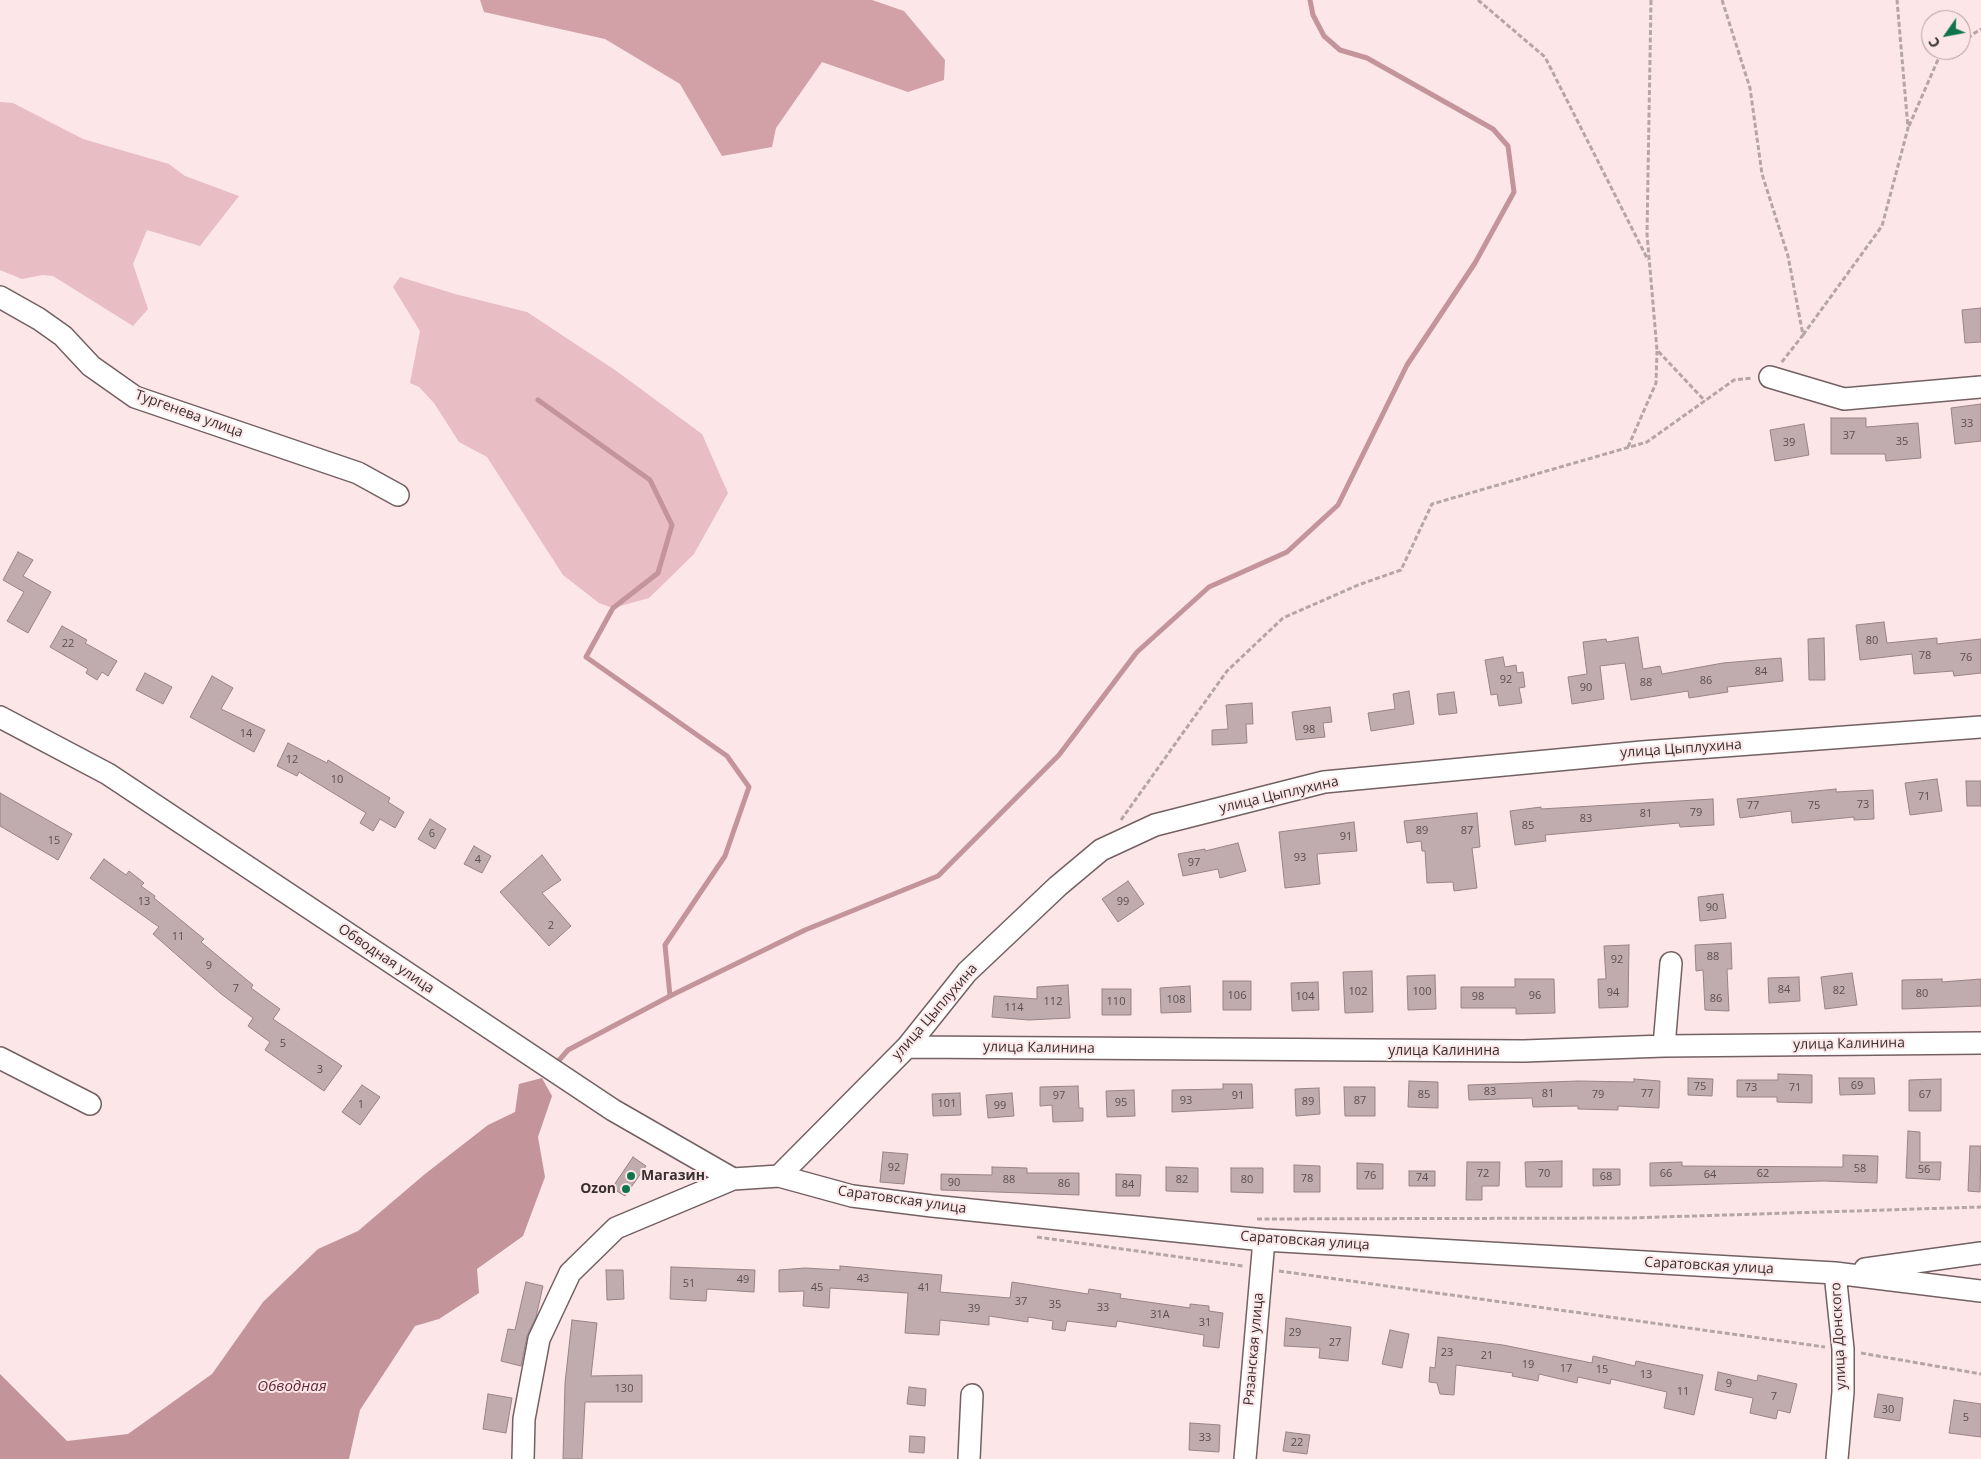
<!DOCTYPE html>
<meta charset="utf-8">
<style>
body{margin:0}
#map{position:relative;width:1981px;height:1459px;overflow:hidden;background:#fce6e8;font-family:"Open Sans",sans-serif}
canvas{display:block}
.north{position:absolute;left:1921px;top:10px;width:50px;height:50px;box-sizing:border-box;background:#fce6e8;border:1px solid #ae9d9f;border-radius:50%;rotate:237deg;font-size:14px;font-weight:700;line-height:20px;text-align:center;color:#383031}
.north::after{content:'';display:block;margin:auto;width:18px;height:22px;background:#10744b;clip-path:polygon(50% 0,100% 100%,50% 72%,0 100%)}
</style>
<div id="map">
<canvas width="1981" height="1459"></canvas>
<div class="north">С</div>
</div>
<script>
const ctx = document.querySelector('canvas').getContext('2d');
ctx.lineJoin = 'round';
function fillPath(path, color) { ctx.fillStyle = color; ctx.fill(path, 'evenodd'); }
const shape = rows => new Path2D(rows.map(r => 'M' + r).join(''));
function strokePath(path, color, width, dash) { ctx.strokeStyle = color; ctx.lineWidth = width; ctx.lineCap = dash ? 'butt' : 'round'; ctx.setLineDash(dash || []); ctx.stroke(path); }
function drawText(font, color, halo, rows, align = 'center') {
  ctx.font = font + ' "Open Sans",sans-serif'; ctx.lineWidth = 4; ctx.setLineDash([]); ctx.textBaseline = 'middle'; ctx.strokeStyle = halo; ctx.fillStyle = color; for (const [text, x, y, turn = 0] of rows) {
    ctx.save(); ctx.translate(x, y); ctx.rotate((+turn || 0) * Math.PI / 180); ctx.textAlign = isNaN(turn) ? turn : align; if (halo) ctx.strokeText(text, 0, 0); ctx.fillText(text, 0, 0); ctx.restore();
  }
}
fillPath(shape([
 [0,102,13,103,83,139,169,164,185,176,239,196,200,246,147,230,133,264,148,309,133,326,53,276,42,275,22,279,0,270],
 [400,277,455,294,527,312,615,370,702,434,728,493,694,554,649,598,613,608,599,603,563,575,487,457,459,442,434,403,419,387,410,383,420,331,393,287]
]), '#e8bdc3');
fillPath(shape([
 [480,0,872,0,904,11,945,60,944,80,908,92,822,62,776,128,772,147,722,156,680,84,605,39,484,12]
]), '#d1a1a7');
fillPath(shape([
 [542,1078,552,1096,538,1137,545,1177,523,1236,477,1269,479,1293,439,1319,415,1326,360,1410,349,1459,0,1459,0,1374,67,1441,128,1434,212,1374,263,1302,318,1249,358,1231,425,1174,488,1125,515,1112,519,1084]
]), '#c3949a');
strokePath(shape([
 [538,400,650,480,672,525,658,573,613,608,586,657,727,756,749,787,725,856,665,945,670,996],
 [554,1066,568,1050,670,996,805,930,938,876,1059,755,1137,652,1209,587,1287,552,1338,505,1407,365,1475,263,1514,192,1508,146,1493,129,1367,58,1340,50,1324,36,1313,15,1310,0]
]), '#c3949a', 5);
const building = shape([
 [1981,308,1981,342,1965,343,1962,310,1981,308],
 [1981,404,1981,441,1955,444,1951,408,1981,404],
 [1831,418,1866,418,1866,427,1918,423,1921,458,1886,461,1885,454,1831,454,1831,418],
 [1804,424,1809,455,1775,461,1770,430,1804,424],
 [18,552,33,560,23,576,51,592,28,633,7,621,24,592,3,580,18,552],
 [1884,622,1887,643,1937,638,1937,644,1981,639,1981,673,1954,676,1953,671,1914,674,1912,654,1860,660,1856,625,1884,622],
 [62,626,87,640,85,643,117,661,108,676,102,672,97,680,86,673,88,669,50,647,62,626],
 [1638,637,1643,669,1660,666,1662,674,1723,663,1781,658,1783,681,1727,687,1728,692,1689,698,1688,691,1631,700,1625,663,1600,666,1604,699,1572,704,1568,677,1587,674,1583,642,1606,639,1607,642,1638,637],
 [1824,638,1825,680,1809,680,1808,639,1824,638],
 [1503,657,1505,667,1516,665,1517,673,1523,672,1525,687,1519,688,1522,703,1499,706,1497,694,1491,695,1485,660,1503,657],
 [145,673,172,687,163,704,136,690,145,673],
 [212,676,233,688,221,709,265,730,254,752,190,717,212,676],
 [1409,691,1414,724,1371,731,1368,713,1395,709,1393,694,1409,691],
 [1454,692,1457,713,1439,715,1437,694,1454,692],
 [1252,703,1253,724,1246,724,1247,743,1212,745,1212,730,1228,729,1226,705,1252,703],
 [1330,707,1332,722,1323,723,1325,737,1296,740,1292,712,1330,707],
 [288,743,327,763,328,760,390,798,388,802,404,812,395,828,380,819,373,831,360,823,366,813,299,772,297,776,277,766,288,743],
 [1937,779,1942,811,1910,815,1905,783,1937,779],
 [1966,781,1981,781,1981,806,1967,806,1966,781],
 [1836,789,1836,792,1873,790,1874,819,1854,820,1854,817,1792,823,1791,811,1740,818,1737,799,1836,789],
 [0,793,72,834,58,860,0,826,0,793],
 [1713,799,1714,825,1680,827,1679,823,1545,835,1546,841,1515,845,1510,811,1541,807,1541,809,1713,799],
 [1477,813,1480,847,1472,848,1477,888,1454,891,1453,882,1427,883,1425,851,1422,851,1421,841,1407,843,1404,821,1477,813],
 [430,819,446,829,435,849,418,839,430,819],
 [1354,822,1357,851,1317,854,1320,884,1285,888,1279,832,1354,822],
 [1238,843,1246,871,1220,878,1218,869,1183,876,1178,854,1205,849,1205,851,1238,843],
 [474,846,491,856,482,873,464,864,474,846],
 [542,855,561,880,542,893,571,926,549,946,500,892,542,855],
 [104,859,126,875,129,871,144,883,141,886,155,896,154,898,204,939,201,942,253,985,251,988,280,1009,273,1019,342,1066,324,1091,265,1050,270,1042,248,1026,253,1018,220,993,153,934,159,927,90,878,104,859],
 [1128,881,1144,904,1118,922,1102,899,1128,881],
 [1723,894,1726,918,1700,921,1698,897,1723,894],
 [1731,943,1732,969,1727,969,1729,1011,1705,1010,1703,970,1696,971,1695,945,1731,943],
 [1629,945,1628,1007,1599,1008,1598,979,1606,979,1604,946,1629,945],
 [1372,971,1373,1012,1345,1013,1343,972,1372,971],
 [1852,973,1857,1005,1825,1009,1821,977,1852,973],
 [1435,975,1436,1009,1408,1010,1407,976,1435,975],
 [1799,977,1800,1001,1769,1003,1768,978,1799,977],
 [1515,979,1554,979,1555,1013,1516,1014,1516,1008,1461,1008,1461,987,1515,987,1515,979],
 [1942,979,1942,982,1981,979,1981,1006,1902,1009,1902,980,1942,979],
 [1223,981,1251,981,1251,1010,1223,1010,1223,981],
 [1318,982,1319,1010,1292,1011,1291,983,1318,982],
 [1068,985,1070,1018,1029,1020,992,1017,994,996,1037,999,1037,987,1068,985],
 [1190,986,1191,1012,1161,1013,1160,988,1190,986],
 [1102,989,1131,989,1131,1015,1102,1015,1102,989],
 [1778,1074,1812,1075,1812,1103,1777,1102,1777,1097,1737,1097,1737,1080,1778,1080,1778,1074],
 [1688,1078,1713,1079,1712,1096,1688,1095,1688,1078],
 [1839,1078,1874,1078,1875,1094,1840,1095,1839,1078],
 [1634,1079,1660,1081,1659,1108,1618,1106,1618,1110,1578,1109,1578,1106,1533,1107,1532,1098,1469,1100,1468,1085,1578,1081,1634,1082,1634,1079],
 [1941,1079,1941,1111,1909,1111,1909,1080,1941,1079],
 [1409,1081,1438,1082,1438,1108,1408,1107,1409,1081],
 [1223,1084,1252,1084,1253,1108,1172,1112,1172,1090,1223,1089,1223,1084],
 [362,1085,380,1097,360,1125,342,1112,362,1085],
 [1078,1086,1079,1108,1083,1108,1083,1121,1053,1122,1052,1105,1040,1106,1040,1087,1078,1086],
 [1344,1087,1375,1087,1375,1116,1345,1116,1344,1087],
 [1319,1088,1320,1114,1296,1116,1295,1089,1319,1088],
 [1134,1090,1135,1116,1107,1117,1106,1091,1134,1090],
 [960,1093,961,1115,933,1116,932,1094,960,1093],
 [1012,1093,1014,1116,988,1118,986,1095,1012,1093],
 [1908,1131,1920,1132,1920,1162,1941,1162,1940,1180,1906,1178,1908,1131],
 [1970,1146,1981,1146,1980,1192,1968,1191,1970,1146],
 [883,1152,908,1154,904,1184,880,1182,883,1152],
 [1843,1155,1878,1156,1877,1183,1824,1181,1650,1186,1650,1163,1682,1162,1682,1166,1843,1167,1843,1155],
 [633,1157,646,1166,625,1196,612,1188,633,1157],
 [1562,1161,1562,1187,1526,1187,1525,1162,1562,1161],
 [1467,1162,1500,1162,1499,1186,1482,1186,1482,1200,1466,1200,1467,1162],
 [1357,1163,1383,1164,1383,1189,1357,1189,1357,1163],
 [1294,1165,1320,1166,1320,1192,1294,1192,1294,1165],
 [992,1167,1027,1168,1027,1173,1079,1173,1079,1195,941,1190,941,1174,992,1175,992,1167],
 [1166,1167,1198,1168,1198,1192,1166,1191,1166,1167],
 [1231,1168,1263,1168,1263,1193,1231,1192,1231,1168],
 [1593,1169,1620,1169,1620,1185,1593,1186,1593,1169],
 [1409,1171,1435,1171,1435,1186,1409,1186,1409,1171],
 [1116,1174,1141,1175,1140,1196,1116,1196,1116,1174],
 [840,1266,942,1275,940,1292,1010,1298,1012,1282,1088,1294,1089,1289,1121,1294,1120,1298,1190,1308,1190,1304,1209,1306,1209,1311,1223,1313,1219,1348,1203,1346,1204,1335,1117,1321,1116,1327,1067,1321,1065,1331,1052,1329,1053,1321,1028,1317,1028,1322,989,1316,989,1325,940,1320,939,1335,905,1333,908,1293,830,1288,829,1308,803,1306,804,1291,779,1292,779,1270,805,1268,840,1270,840,1266],
 [671,1267,755,1270,754,1292,707,1289,706,1301,670,1299,671,1267],
 [606,1270,623,1270,624,1299,607,1300,606,1270],
 [526,1282,543,1286,536,1317,527,1336,521,1366,501,1361,508,1329,515,1330,526,1282],
 [1286,1318,1351,1327,1348,1361,1319,1358,1320,1348,1284,1346,1286,1318],
 [572,1320,597,1323,591,1376,642,1375,642,1402,585,1402,582,1459,563,1459,565,1383,572,1320],
 [1390,1330,1409,1334,1402,1368,1382,1364,1390,1330],
 [1438,1337,1503,1345,1592,1363,1593,1356,1635,1366,1636,1361,1703,1375,1694,1415,1664,1408,1667,1392,1611,1379,1610,1384,1578,1377,1577,1383,1539,1374,1538,1381,1512,1376,1513,1373,1456,1365,1454,1395,1440,1394,1437,1383,1429,1382,1430,1367,1435,1368,1438,1337],
 [1718,1372,1757,1381,1758,1375,1797,1384,1790,1413,1778,1410,1776,1419,1750,1413,1753,1398,1715,1390,1718,1372],
 [909,1387,926,1389,925,1406,907,1404,909,1387],
 [488,1394,512,1398,506,1433,483,1429,488,1394],
 [1878,1394,1903,1398,1900,1421,1874,1417,1878,1394],
 [1954,1400,1981,1404,1981,1437,1949,1433,1954,1400],
 [1190,1423,1220,1425,1219,1452,1189,1450,1190,1423],
 [1286,1432,1310,1435,1307,1454,1283,1451,1286,1432],
 [910,1436,925,1437,924,1453,909,1452,910,1436]
]);
fillPath(building, '#c0abae');
strokePath(building, '#988487', 1);
const minor = shape([
 [0,297,39,319,63,336,91,366,135,397,358,473,398,495],
 [1770,377,1844,399,1981,387],
 [0,717,108,774,613,1110,733,1179,779,1176,852,1196,932,1206,1264,1240,1835,1273,1981,1291],
 [1664,1046,1671,963],
 [907,1047,1524,1051,1664,1046,1981,1043],
 [0,1058,90,1104],
 [779,1176,907,1047,967,972,1058,886,1101,850,1155,825,1324,782,1642,752,1981,727],
 [1865,1269,1981,1253],
 [1835,1273,1843,1349,1843,1392,1837,1459],
 [523,1459,524,1419,539,1339,570,1273,616,1228,733,1179],
 [969,1459,972,1395],
 [1245,1459,1264,1240]
]);
strokePath(minor, '#736063', 24);
strokePath(shape([
 [1478,0,1545,57,1648,260],
 [1651,0,1647,234,1657,350,1705,401],
 [1722,0,1750,88,1762,174,1788,256,1803,335,1781,363],
 [1961,42,1981,29],
 [1909,126,1940,55,1948,50],
 [1803,335,1882,226,1908,128,1897,0],
 [1628,447,1656,383,1657,351],
 [1121,820,1227,671,1283,618,1358,585,1401,570,1432,504,1647,442,1734,380,1752,378],
 [1257,1219,1630,1218,1981,1207],
 [1037,1237,1243,1266],
 [1279,1271,1825,1347],
 [1861,1353,1981,1374]
]), '#b6a5a6', 3, [5, 2.5]);
strokePath(minor, '#fff', 21);
for (const [x, y, r, color] of [
 [631,1176,5,"#10744b"],
 [626,1189,5,"#10744b"]
]) { const dot = new Path2D(); dot.arc(x, y, r, 0, 2 * Math.PI); ctx.fillStyle = color; ctx.fill(dot); strokePath(dot, '#fce6e8', 2); }
drawText('11px', '#5a4f50', null, [
 ["33",1967,424],
 ["37",1849,436],
 ["35",1902,442],
 ["39",1789,443],
 ["80",1872,641],
 ["22",68,644],
 ["78",1925,656],
 ["76",1966,658],
 ["84",1761,672],
 ["92",1506,680],
 ["86",1706,681],
 ["88",1646,683],
 ["90",1586,688],
 ["98",1309,730],
 ["14",246,734],
 ["12",292,760],
 ["10",337,780],
 ["71",1924,797],
 ["73",1863,805],
 ["77",1753,806],
 ["75",1814,806],
 ["79",1696,813],
 ["81",1646,814],
 ["83",1586,819],
 ["85",1528,826],
 ["89",1422,831],
 ["87",1467,831],
 ["6",432,834],
 ["91",1346,837],
 ["15",54,841],
 ["93",1300,858],
 ["4",478,860],
 ["97",1194,863],
 ["13",144,902],
 ["99",1123,902],
 ["90",1712,908],
 ["2",551,926],
 ["11",178,937],
 ["88",1713,957],
 ["92",1617,960],
 ["9",209,966],
 ["7",236,989],
 ["84",1784,990],
 ["82",1839,991],
 ["102",1358,992],
 ["100",1422,992],
 ["94",1613,993],
 ["80",1922,994],
 ["106",1237,996],
 ["96",1535,996],
 ["104",1305,997],
 ["98",1478,997],
 ["86",1716,999],
 ["108",1176,1000],
 ["112",1053,1002],
 ["110",1116,1002],
 ["114",1014,1008],
 ["5",283,1044],
 ["3",320,1070],
 ["69",1857,1086],
 ["75",1700,1087],
 ["73",1751,1088],
 ["71",1795,1088],
 ["83",1490,1092],
 ["81",1548,1094],
 ["77",1647,1094],
 ["85",1424,1095],
 ["79",1598,1095],
 ["67",1925,1095],
 ["97",1059,1096],
 ["91",1238,1096],
 ["93",1186,1101],
 ["87",1360,1101],
 ["89",1308,1102],
 ["95",1121,1103],
 ["101",947,1104],
 ["1",361,1105],
 ["99",1000,1106],
 ["92",894,1168],
 ["58",1860,1169],
 ["56",1924,1170],
 ["72",1483,1174],
 ["70",1544,1174],
 ["66",1666,1174],
 ["62",1763,1174],
 ["64",1710,1175],
 ["76",1370,1176],
 ["68",1606,1177],
 ["74",1422,1178],
 ["78",1307,1179],
 ["88",1009,1180],
 ["82",1182,1180],
 ["80",1247,1180],
 ["90",954,1183],
 ["86",1064,1184],
 ["84",1128,1185],
 ["43",863,1279],
 ["49",743,1280],
 ["51",689,1284],
 ["45",817,1288],
 ["41",924,1288],
 ["37",1021,1302],
 ["35",1055,1305],
 ["33",1103,1308],
 ["39",974,1309],
 ["31А",1160,1315],
 ["31",1205,1323],
 ["29",1295,1333],
 ["27",1335,1343],
 ["23",1447,1353],
 ["21",1487,1356],
 ["19",1528,1365],
 ["17",1566,1369],
 ["15",1602,1370],
 ["13",1646,1375],
 ["9",1729,1384],
 ["130",624,1389],
 ["11",1683,1392],
 ["7",1774,1397],
 ["30",1888,1410],
 ["5",1966,1418],
 ["33",1205,1438],
 ["22",1297,1443]
]);
drawText('14px', '#383031', '#fce6e8', [
 ["Тургенева улица",189,414,20],
 ["улица Цыплухина",1681,749,-4],
 ["улица Цыплухина",1279,795,-13],
 ["Обводная улица",386,959,34],
 ["улица Цыплухина",935,1012,-49],
 ["улица Калинина",1849,1044,-1],
 ["улица Калинина",1039,1048,1],
 ["улица Калинина",1444,1051],
 ["Саратовская улица",902,1200,8],
 ["Саратовская улица",1305,1241,4],
 ["Саратовская улица",1709,1266,3],
 ["улица Донского",1839,1336,-93],
 ["Рязанская улица",1254,1349,-85]
]);
drawText('bold 14px', '#383031', '#fce6e8', [
 ["Магазин",641,1176],
 ["Ozon",616,1189,"right"]
], 'left');
drawText('italic 15px', '#652936', '#fce6e8', [
 ["Обводная",292,1387]
]);
</script>
